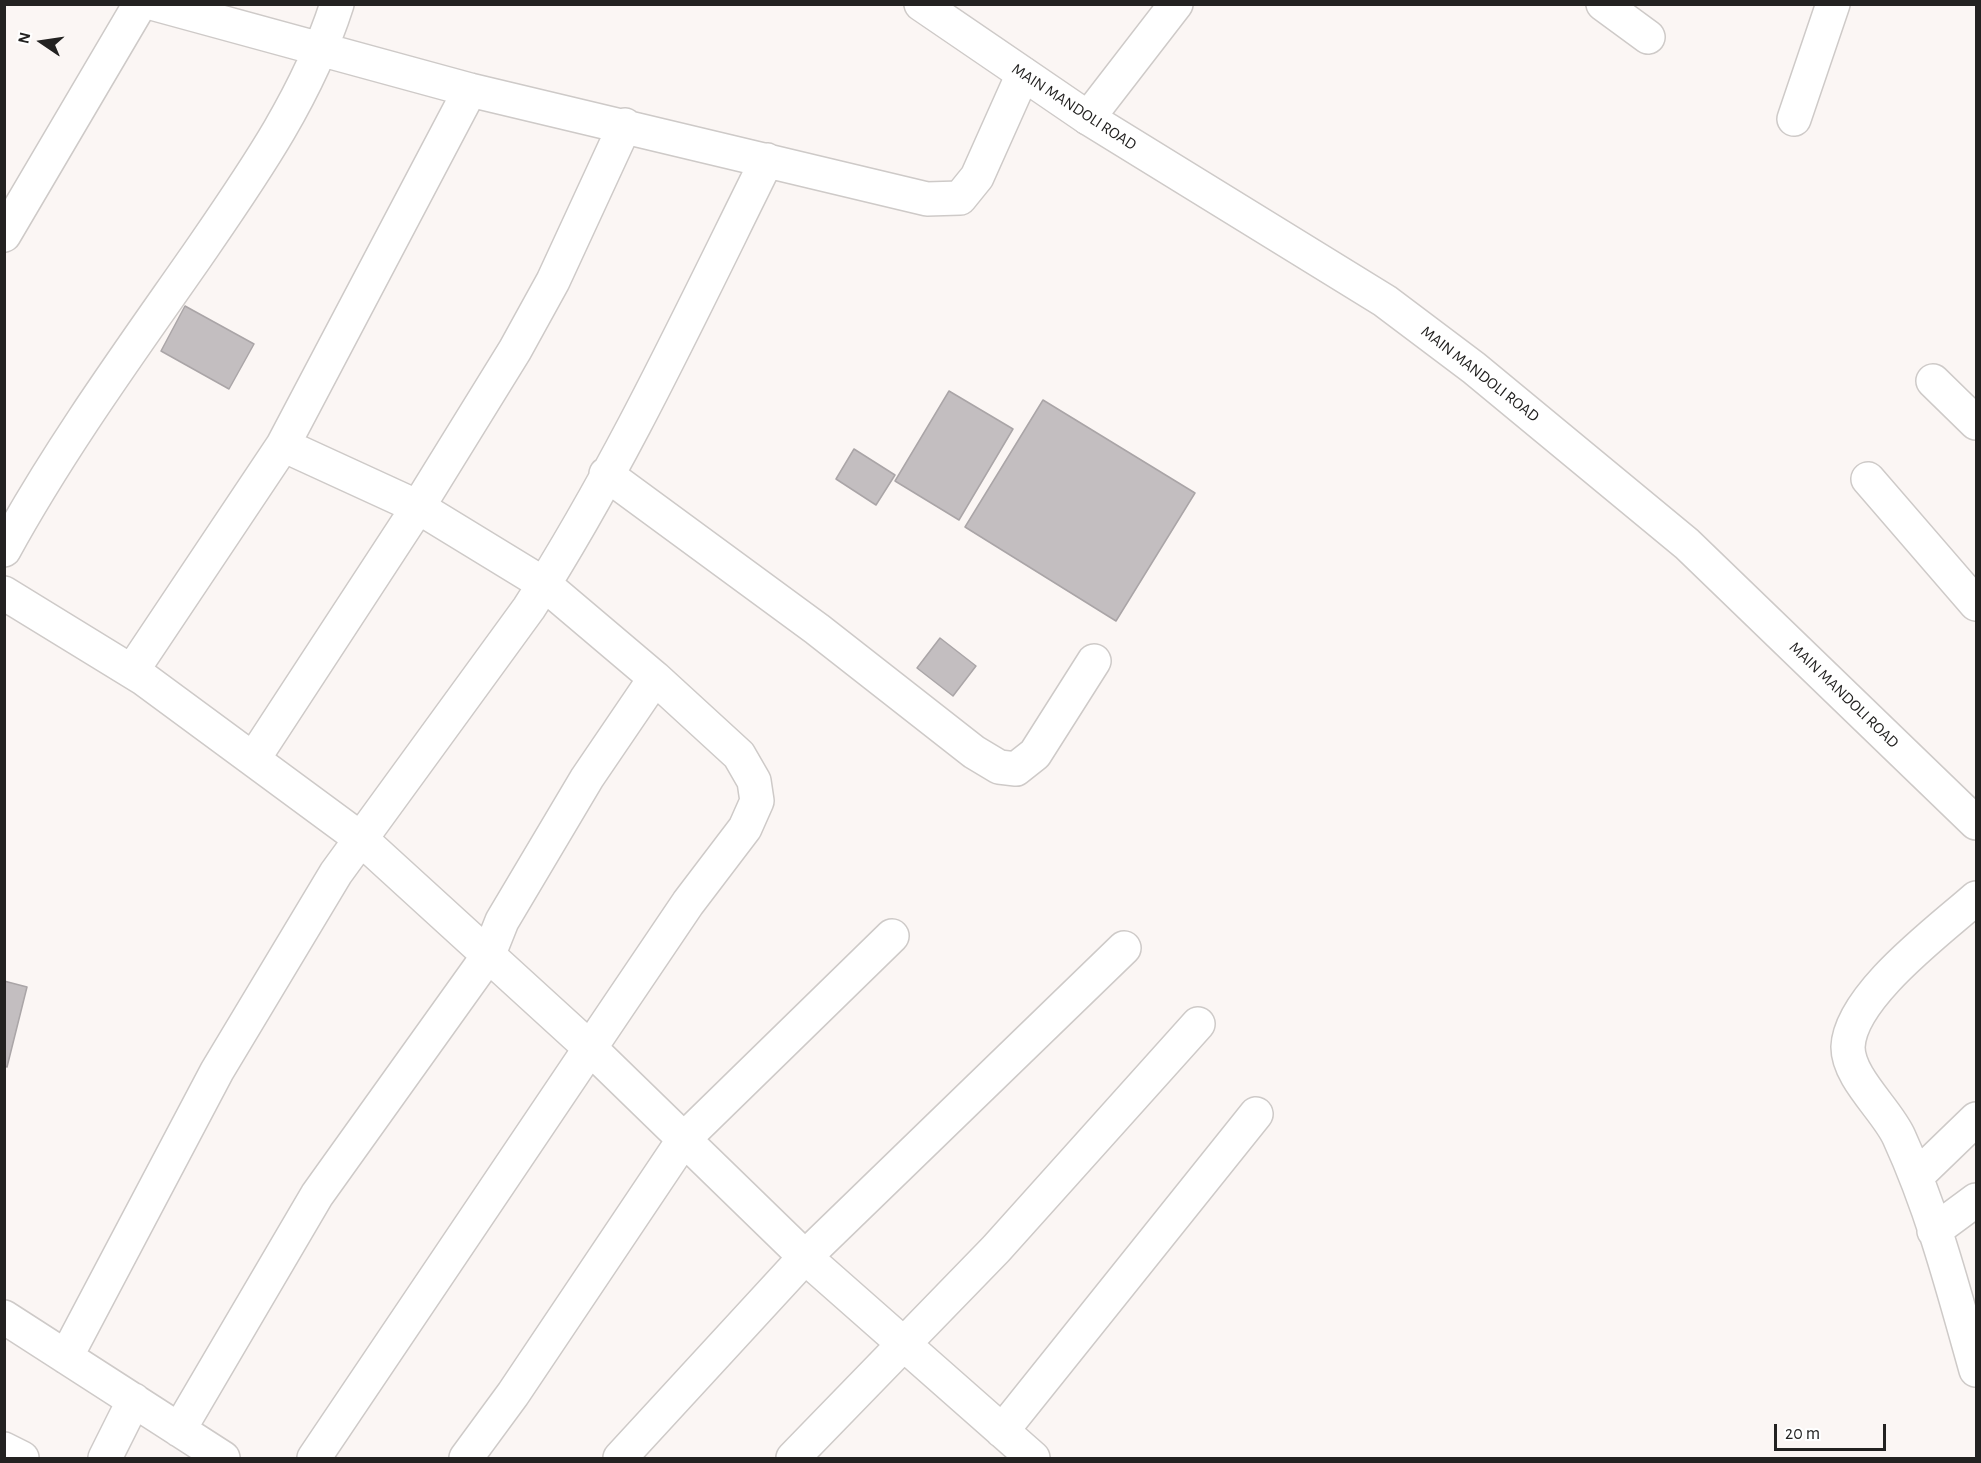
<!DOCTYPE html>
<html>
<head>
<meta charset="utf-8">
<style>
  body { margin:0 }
  #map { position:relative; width:1981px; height:1463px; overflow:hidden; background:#fbf6f4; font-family:"Alegreya Sans",sans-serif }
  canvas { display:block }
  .frame { position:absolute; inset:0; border:6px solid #232221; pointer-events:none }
  .north { position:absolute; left:12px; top:12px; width:60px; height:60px; -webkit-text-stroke:4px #fff; paint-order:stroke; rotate:283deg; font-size:16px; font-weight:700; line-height:24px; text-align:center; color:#232221 }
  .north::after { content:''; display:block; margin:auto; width:21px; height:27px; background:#232221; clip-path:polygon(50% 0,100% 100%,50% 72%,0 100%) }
  .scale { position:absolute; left:1774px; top:1424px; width:112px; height:27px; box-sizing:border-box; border:3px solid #232221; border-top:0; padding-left:8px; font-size:18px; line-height:21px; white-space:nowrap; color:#232221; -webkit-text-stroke:4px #fff; paint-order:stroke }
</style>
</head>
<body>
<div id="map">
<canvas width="1981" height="1463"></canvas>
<div class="frame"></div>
<div class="north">N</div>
<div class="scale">20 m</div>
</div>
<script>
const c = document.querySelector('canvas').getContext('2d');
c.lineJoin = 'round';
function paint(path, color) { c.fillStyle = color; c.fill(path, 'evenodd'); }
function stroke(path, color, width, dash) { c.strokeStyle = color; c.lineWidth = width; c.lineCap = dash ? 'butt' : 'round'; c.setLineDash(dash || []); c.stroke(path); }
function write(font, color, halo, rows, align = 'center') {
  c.font = font + ' "Alegreya Sans",sans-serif'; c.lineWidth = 6; c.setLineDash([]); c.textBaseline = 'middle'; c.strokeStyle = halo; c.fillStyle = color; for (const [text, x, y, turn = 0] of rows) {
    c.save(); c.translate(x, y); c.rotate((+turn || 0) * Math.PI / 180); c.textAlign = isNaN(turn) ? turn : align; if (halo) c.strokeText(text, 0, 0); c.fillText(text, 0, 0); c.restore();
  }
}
const building = new Path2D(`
  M185 306 254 344 229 389 161 351Z
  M949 391 1013 429 959 520 895 481Z
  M1043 400 1195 493 1116 621 965 527Z
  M854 449 895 475 876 505 836 479Z
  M940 638 976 666 953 696 917 668Z
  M4 981 27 987 7 1067 4 1066Z`);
paint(building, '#c3bec0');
stroke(building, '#aaa5a7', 1.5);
const street = new Path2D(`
  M155 4 470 90 927 199 960 198 977 177 1023 74
  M1603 4 1648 37
  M1088 118 1176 4
  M1794 119 1833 4
  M4 235 140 4
  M1933 381 1976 423
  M283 445 418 507 544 584 655 678 739 755 754 781 757 801 745 828 688 903 613 1014 314 1458
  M606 474 817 629 974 752 999 767 1016 769 1035 754 1094 661
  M1868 479 1976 604
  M4 550C60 448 129 353 196 257 251 177 307 98 337 4
  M4 593 144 679 361 839 590 1048 805 1257 1033 1458
  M132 671 283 445 470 90
  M254 758 418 507 515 350 553 281 625 125
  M1976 898C1940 930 1850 996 1848 1047 1848 1078 1887 1110 1899 1137 1933 1211 1954 1292 1976 1370
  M1916 1177 1976 1119
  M1934 1231 1976 1200
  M4 1317 223 1458
  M66 1357 217 1071 336 873 529 608C620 466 692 311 767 160
  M179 1430 317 1195 488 956 502 921 587 778 655 678
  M1002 1431 1256 1114
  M4 1449 22 1458
  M105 1458 134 1400
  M466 1458 513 1394 684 1139 892 936
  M620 1458 805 1257 1124 948
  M793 1458 996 1249 1198 1024`);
const secondary = new Path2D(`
  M921 4 1088 118 1385 301 1474 368 1687 544 1976 823`);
stroke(street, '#cecac8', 36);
stroke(secondary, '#cecac8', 36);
stroke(street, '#fff', 33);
stroke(secondary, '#fff', 33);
write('16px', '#232221', '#fff', [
  ["MAIN MANDOLI ROAD",1074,107,33],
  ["MAIN MANDOLI ROAD",1480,374,38],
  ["MAIN MANDOLI ROAD",1844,695,44]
]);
</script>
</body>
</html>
